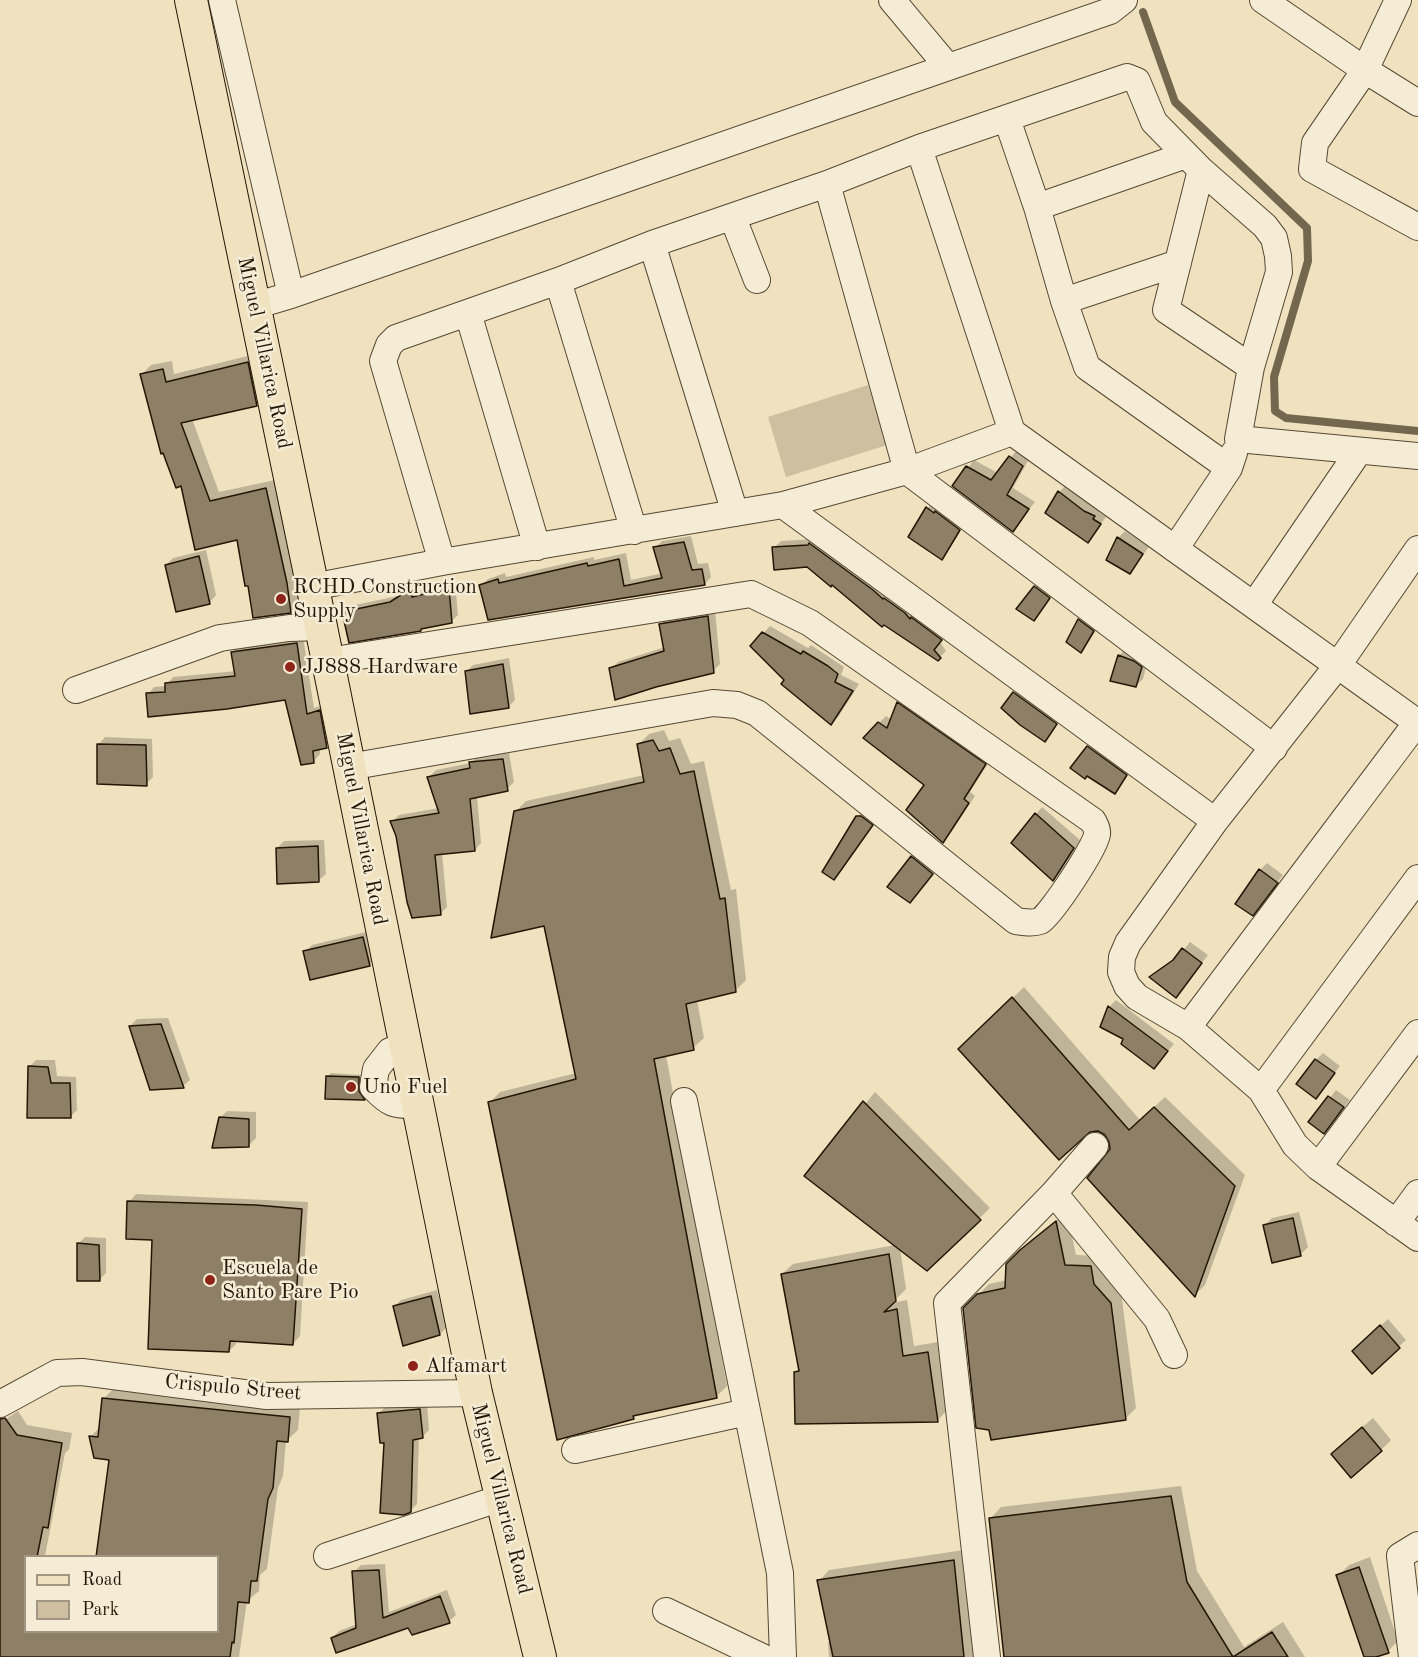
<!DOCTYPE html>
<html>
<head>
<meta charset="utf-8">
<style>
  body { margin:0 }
  #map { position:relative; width:1418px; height:1657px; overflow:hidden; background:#f0e2be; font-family:"Old Standard TT",serif }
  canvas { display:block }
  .legend { position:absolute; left:24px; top:1555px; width:195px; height:78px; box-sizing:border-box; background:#f5ecd5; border:2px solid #a19682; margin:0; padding:8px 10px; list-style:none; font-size:18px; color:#231606 }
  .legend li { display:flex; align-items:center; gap:12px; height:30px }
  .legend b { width:30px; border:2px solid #a19682 }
</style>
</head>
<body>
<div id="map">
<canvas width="1418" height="1657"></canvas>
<ul class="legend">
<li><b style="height:8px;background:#f0e2be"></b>Road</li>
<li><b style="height:16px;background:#cdbf9f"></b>Park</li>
</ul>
</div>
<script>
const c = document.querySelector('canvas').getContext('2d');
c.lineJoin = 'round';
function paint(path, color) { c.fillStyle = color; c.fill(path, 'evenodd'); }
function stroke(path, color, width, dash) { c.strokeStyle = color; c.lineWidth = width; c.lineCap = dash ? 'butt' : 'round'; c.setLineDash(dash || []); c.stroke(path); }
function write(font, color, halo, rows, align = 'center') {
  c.font = font + ' "Old Standard TT",serif'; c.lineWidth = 5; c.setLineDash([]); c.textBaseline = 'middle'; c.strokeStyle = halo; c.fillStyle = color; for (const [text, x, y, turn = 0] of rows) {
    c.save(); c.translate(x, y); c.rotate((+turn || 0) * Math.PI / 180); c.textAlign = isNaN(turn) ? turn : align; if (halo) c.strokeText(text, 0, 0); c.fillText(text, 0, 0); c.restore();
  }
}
paint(new Path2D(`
  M868 385 887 445 786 477 768 417Z`), '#cdbf9f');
paint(new Path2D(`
  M256 354 265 395 256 404 192 419 219 492 275 480 295 573 299 603 290 612 238 539 182 484 142 374 151 365 172 361 174 374Z
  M1017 450 1029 459 1013 488 1035 502 1013 530 954 486 974 460 998 473Z
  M1066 485 1091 505 1100 509 1099 512 1106 517 1088 541 1047 513 1059 492Z
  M934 502 966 522 948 551 942 558 928 508Z
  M1125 531 1149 547 1130 572 1118 538Z
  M691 536 698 564 708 563 711 577 705 584 489 619 481 586 488 579 505 573 506 577 594 557V560L626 553 631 580 663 573 655 548 662 541Z
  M815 539 948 632 940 642 946 651 938 659 807 566 774 548 781 541Z
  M206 550 216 595 210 602 177 610 166 565 173 558Z
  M1042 580 1056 591 1034 619 1035 587Z
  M455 582 458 615 451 622 423 627 420 630 343 613 350 606 398 596 417 583 419 591Z
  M715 610 720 664 713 671 611 669 618 662 665 647 661 624 668 617Z
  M1085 613 1100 624 1087 644 1081 651 1068 642 1079 619Z
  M770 626 808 648 811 645 844 667 841 675 859 684 838 717 831 723 752 646Z
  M303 637 314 708 326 704 333 739 326 746 320 748V754L314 761 286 699 148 694 154 687 166 686 173 677 236 671 233 652 240 645Z
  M1126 649 1148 660 1143 679 1136 686 1112 680 1119 655Z
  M509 658 515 700 508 707 466 672 473 665Z
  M1021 686 1063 716 1045 740 1003 707Z
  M905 696 992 757 970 792 975 796 950 834 944 841 926 784 879 723 886 716 892 720 898 703Z
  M664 730 669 741 680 738 691 764 704 761 731 890 736 889 746 980 735 991 697 1000 704 1038 693 1048 666 1055 727 1386 716 1397 638 1413 633 1418 489 1103 500 1092 576 1073 546 924 515 812 526 801 644 775 638 745 649 734Z
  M105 737 152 739 153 777 146 784 99 744Z
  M1095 740 1133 768 1114 792 1088 775V747Z
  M509 753 514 782 507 789 477 796 481 843 475 850 442 853 447 907 440 914 392 822 399 815 439 808 429 777 436 770 471 763 478 756Z
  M1042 807 1080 840 1060 873 1053 879 1036 814Z
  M865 810 879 818 834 878 857 817Z
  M324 840 326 874 319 880 277 848 284 841Z
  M919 850 939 866 917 894 889 887Z
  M1267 863 1283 875 1259 907 1260 870Z
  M370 931 376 958 369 965 305 952 312 945Z
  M1190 942 1208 955 1176 996 1151 977 1178 957Z
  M1024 987 1140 1120 1165 1097 1245 1175 1205 1285 1195 1295 1111 1150V1141L1106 1134 960 1049Z
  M1116 1000 1174 1044 1160 1060 1125 1039 1109 1007Z
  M168 1018 190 1080 183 1086 130 1026 137 1019Z
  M1323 1053 1340 1066 1316 1097V1060Z
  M36 1060H55L57 1076 76 1077 77 1110 70 1117 29 1067Z
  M331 1073 362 1075 361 1087 367 1096 364 1098 326 1097 327 1077Z
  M1336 1090 1350 1100 1324 1132 1311 1122Z
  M875 1092 990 1208 927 1269 900 1248 906 1289 892 1303 907 1300 914 1346 938 1342 948 1409 938 1420 795 1373 800 1368 782 1274 793 1264 895 1245 807 1175Z
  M227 1111 256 1112V1138L249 1145 220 1118Z
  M136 1194 308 1202 300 1336 293 1344 236 1340V1344L229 1351 129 1202Z
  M1067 1212 1076 1255 1101 1256 1121 1292 1136 1408 1125 1419 964 1309 989 1284 1007 1280V1265L1032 1239Z
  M1299 1212 1308 1247 1301 1254 1265 1225 1272 1218Z
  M85 1237 106 1238V1273L100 1279 78 1244Z
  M437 1290 447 1327 440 1334 394 1307 401 1300Z
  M1388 1319 1406 1340 1372 1371 1360 1344Z
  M114 1388 300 1407 298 1430 286 1441 283 1476 278 1488 267 1569 260 1575 259 1591 247 1601 239 1657H0V1423L18 1411 27 1425 72 1433 69 1449 65 1453 45 1556H26V1632H218V1556L110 1458 91 1436 101 1426 103 1399Z
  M427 1403 429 1430 422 1437H419L417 1504 410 1511 385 1441 378 1414 385 1407Z
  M1373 1418 1391 1440 1381 1450 1344 1443Z
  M1181 1486 1197 1571 1244 1647 1283 1622 1305 1657H1006L991 1518 1001 1507Z
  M964 1550 975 1657H829L828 1643 831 1640 819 1581 829 1570Z
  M1370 1557 1398 1641 1388 1651 1366 1657 1338 1576 1349 1565Z
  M385 1564 389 1612 447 1590 456 1615 449 1621 332 1638 339 1631 357 1624 354 1572 361 1565Z`), '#0003');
stroke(new Path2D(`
  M1143 12 1175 102 1307 228 1308 261 1274 377 1275 411 1286 418 1418 431`), '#74674f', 8);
const building = new Path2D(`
  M248 362 257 406 181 423 210 501 266 488 287 583 291 613 253 618 248 586H245L237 540 195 550 181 486 176 488 163 453 161 454 140 374 163 369 166 382Z
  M1009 456 1023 466 1007 495 1029 509 1013 532 952 486 966 466 991 480Z
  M1058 491 1084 511 1095 516 1093 519 1101 524 1088 543 1045 513Z
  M926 507 934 513 935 511 960 530 942 560 908 537Z
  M1117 537 1143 554 1130 574 1106 560Z
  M684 542 692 570 702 569 705 585 488 620 479 585 498 579 499 583 587 563 588 566 619 559 624 586 662 578 653 547Z
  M809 543 873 590 883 599 884 598 905 613 910 619 911 617 942 640 934 650 941 658 938 661 884 625 882 627 832 585 831 587 807 567 774 570 772 547 808 545Z
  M199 556 210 604 176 612 165 565Z
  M1034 586 1050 598 1034 621 1016 609Z
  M449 588 452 623 421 629V631L349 643 342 612 390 602 410 589 412 597Z
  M708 616 714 673 656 687 615 700 609 668 664 651 659 624Z
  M1078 619 1094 631 1081 653 1066 642Z
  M762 632 801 654 803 651 828 666 838 674 835 682 853 691 831 725 781 684 784 680 750 646Z
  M297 643 307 714 320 710 327 748 313 751 314 763 301 765 285 700 227 709 148 717 146 693 165 692V683L235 676 231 652Z
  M1118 655 1134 661 1142 667 1136 687 1110 681Z
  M503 664 509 708 470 714 465 671Z
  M1013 692 1057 724 1045 742 1020 725 1001 708Z
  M897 702 986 764 964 799 969 803 943 843 906 810 924 785 863 738 878 722 887 728Z
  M653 740 659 751 670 748 680 774 694 771 720 899 725 898 736 992 686 1004 694 1050 654 1059 717 1398 633 1416 634 1419 557 1440 488 1102 576 1079 544 926 491 938 514 811 644 782 637 744Z
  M97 744 146 745 147 786 97 784Z
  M1087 746 1127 775 1115 794 1087 776 1085 779 1070 768Z
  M503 759 508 791 470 799 475 851 435 855 441 915 412 918 407 902 396 836 390 821 439 813 427 777 470 768 469 762Z
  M1035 813 1074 848 1053 881 1011 843Z
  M856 816H861L873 825 834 880 822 872Z
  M318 846 319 882 277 884 276 848Z
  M911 856 933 874 910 903 887 887Z
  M1259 869 1278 883 1253 916 1235 904Z
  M363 937 370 966 310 980 303 951Z
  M1182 948 1202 963 1176 998 1149 977 1173 960Z
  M1012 997 1129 1130 1154 1107 1235 1186 1195 1297 1087 1178 1110 1149 1109 1142 1105 1135 1098 1131 1090 1132 1059 1160 958 1049Z
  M1108 1006 1168 1051 1154 1069 1121 1044 1123 1039 1100 1027Z
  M161 1024 184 1088 150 1090 129 1026Z
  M1315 1059 1335 1073 1316 1099 1296 1084Z
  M28 1066 48 1067 51 1083H70L71 1118H27Z
  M326 1076 359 1077V1091L365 1100 325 1099Z
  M1328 1096 1344 1107 1324 1134 1308 1122Z
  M863 1101 981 1220 927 1271 804 1176Z
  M219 1117 249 1119V1147L212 1148Z
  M127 1201 256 1205 302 1209 293 1345 230 1341 229 1352 148 1349 152 1240 126 1239Z
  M1293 1218 1301 1256 1272 1263 1263 1225Z
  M1056 1221 1065 1265 1091 1266 1094 1284 1111 1303 1126 1420 991 1440 989 1430 976 1428 963 1308 977 1294 1005 1288 1006 1264 1020 1250Z
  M77 1243 99 1245 100 1281H77Z
  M889 1254 896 1301 884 1312 897 1309 903 1356 928 1352 938 1422 795 1424 794 1372 799 1371 781 1274Z
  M431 1296 440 1335 403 1346 393 1306Z
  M1380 1325 1400 1348 1372 1374 1352 1351Z
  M102 1398 290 1417 288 1442 277 1441 273 1488 268 1499 257 1581H251L249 1603 238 1602 234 1643 232 1642 230 1657H0V1419L5 1418 17 1435 62 1443 48 1528 43 1527 37 1557H26V1632H218V1557H96L109 1460 94 1458 89 1436 98 1437Z
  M420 1409 423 1438 413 1440 411 1512 404 1515 380 1513 384 1443H380L377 1413Z
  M1362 1427 1382 1451 1351 1478 1331 1454Z
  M1171 1496 1187 1582 1233 1657 1272 1632 1288 1657H1004L989 1518Z
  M954 1560 964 1657H833L817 1580Z
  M1359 1567 1389 1653 1376 1657H1364L1336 1575Z
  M379 1570 383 1618 440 1596 450 1623 412 1635 408 1628 336 1653 331 1638 356 1628 352 1571Z`);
paint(building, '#8e8066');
stroke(building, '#231606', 1.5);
const minor = new Path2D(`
  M222 0 291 295
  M892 0 948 67
  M1263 0 1365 70 1418 103
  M1398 0 1365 70 1315 143 1312 169 1418 227
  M1007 119 1037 207 1064 301
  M919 148 1012 432
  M1201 170 1166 310 1251 367
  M827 184 919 148 1127 77 1137 81 1154 122 1201 170 1265 226 1274 238 1278 256 1279 272 1251 367 1238 439 1418 456
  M1037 207 1186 155
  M733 218 757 280
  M1178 263 1064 301 1087 367 1229 468
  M558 281 634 531
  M254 306 291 295 1110 11 1124 0
  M468 313 537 547
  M783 505 1215 821
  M735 513 652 244 827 184 907 471 1274 748
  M1175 549 1229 468 1234 453
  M1418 549 1338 665 1215 821 1128 943 1122 957 1121 972 1127 986 1137 997 1188 1027 1261 1090 1295 1145 1318 1167 1418 1238
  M442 562 383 361 389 345 396 338 558 281 652 244
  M312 587 442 562 783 505 907 471 1012 432 1418 723
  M1254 605 1359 451
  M328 661 751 594 810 623 1093 821C1095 825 1098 830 1097 834 1096 847 1050 916 1040 921 1032 924 1024 922 1016 921L757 713 737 705 713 703 349 767
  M76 690 220 638 289 628 321 627
  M1188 1027 1418 721
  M405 1046 390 1051 376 1069 373 1087C389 1104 394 1106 418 1105
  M1261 1090 1418 878
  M684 1101 780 1573 783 1657
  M1318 1167 1418 1033
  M1054 1193 1157 1319 1174 1355
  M1396 1223 1418 1193
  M0 1404 57 1373 82 1372 267 1396 476 1393
  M575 1450 747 1412
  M327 1556 501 1498
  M666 1611 762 1657
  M987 1657 947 1303 1054 1193 1095 1146
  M1412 1657 1400 1556 1418 1545`);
const major = new Path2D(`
  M191 0 321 627 476 1393 540 1657`);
stroke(minor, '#564934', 28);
stroke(major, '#231606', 34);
stroke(minor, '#f5ecd5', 26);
stroke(major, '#f0e2be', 32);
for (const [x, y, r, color] of [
  [281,599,6,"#8f2418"],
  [290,667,6,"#8f2418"],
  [351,1087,6,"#8f2418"],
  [210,1280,6,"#8f2418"],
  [413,1366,6,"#8f2418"]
]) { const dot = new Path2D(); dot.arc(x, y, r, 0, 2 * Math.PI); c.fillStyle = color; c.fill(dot); stroke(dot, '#f5ecd5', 2); }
write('21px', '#231606', '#f5ecd5', [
  ["Miguel Villarica Road",264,353,78],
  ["Miguel Villarica Road",361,829,79],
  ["Crispulo Street",233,1388,5],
  ["Miguel Villarica Road",501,1499,76]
]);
write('21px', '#231606', '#f5ecd5', [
  ["RCHD Construction",293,587],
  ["Supply",293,611],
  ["JJ888 Hardware",302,667],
  ["Uno Fuel",363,1087],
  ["Escuela de",222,1268],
  ["Santo Pare Pio",222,1292],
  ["Alfamart",425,1366]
], 'left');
</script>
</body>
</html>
